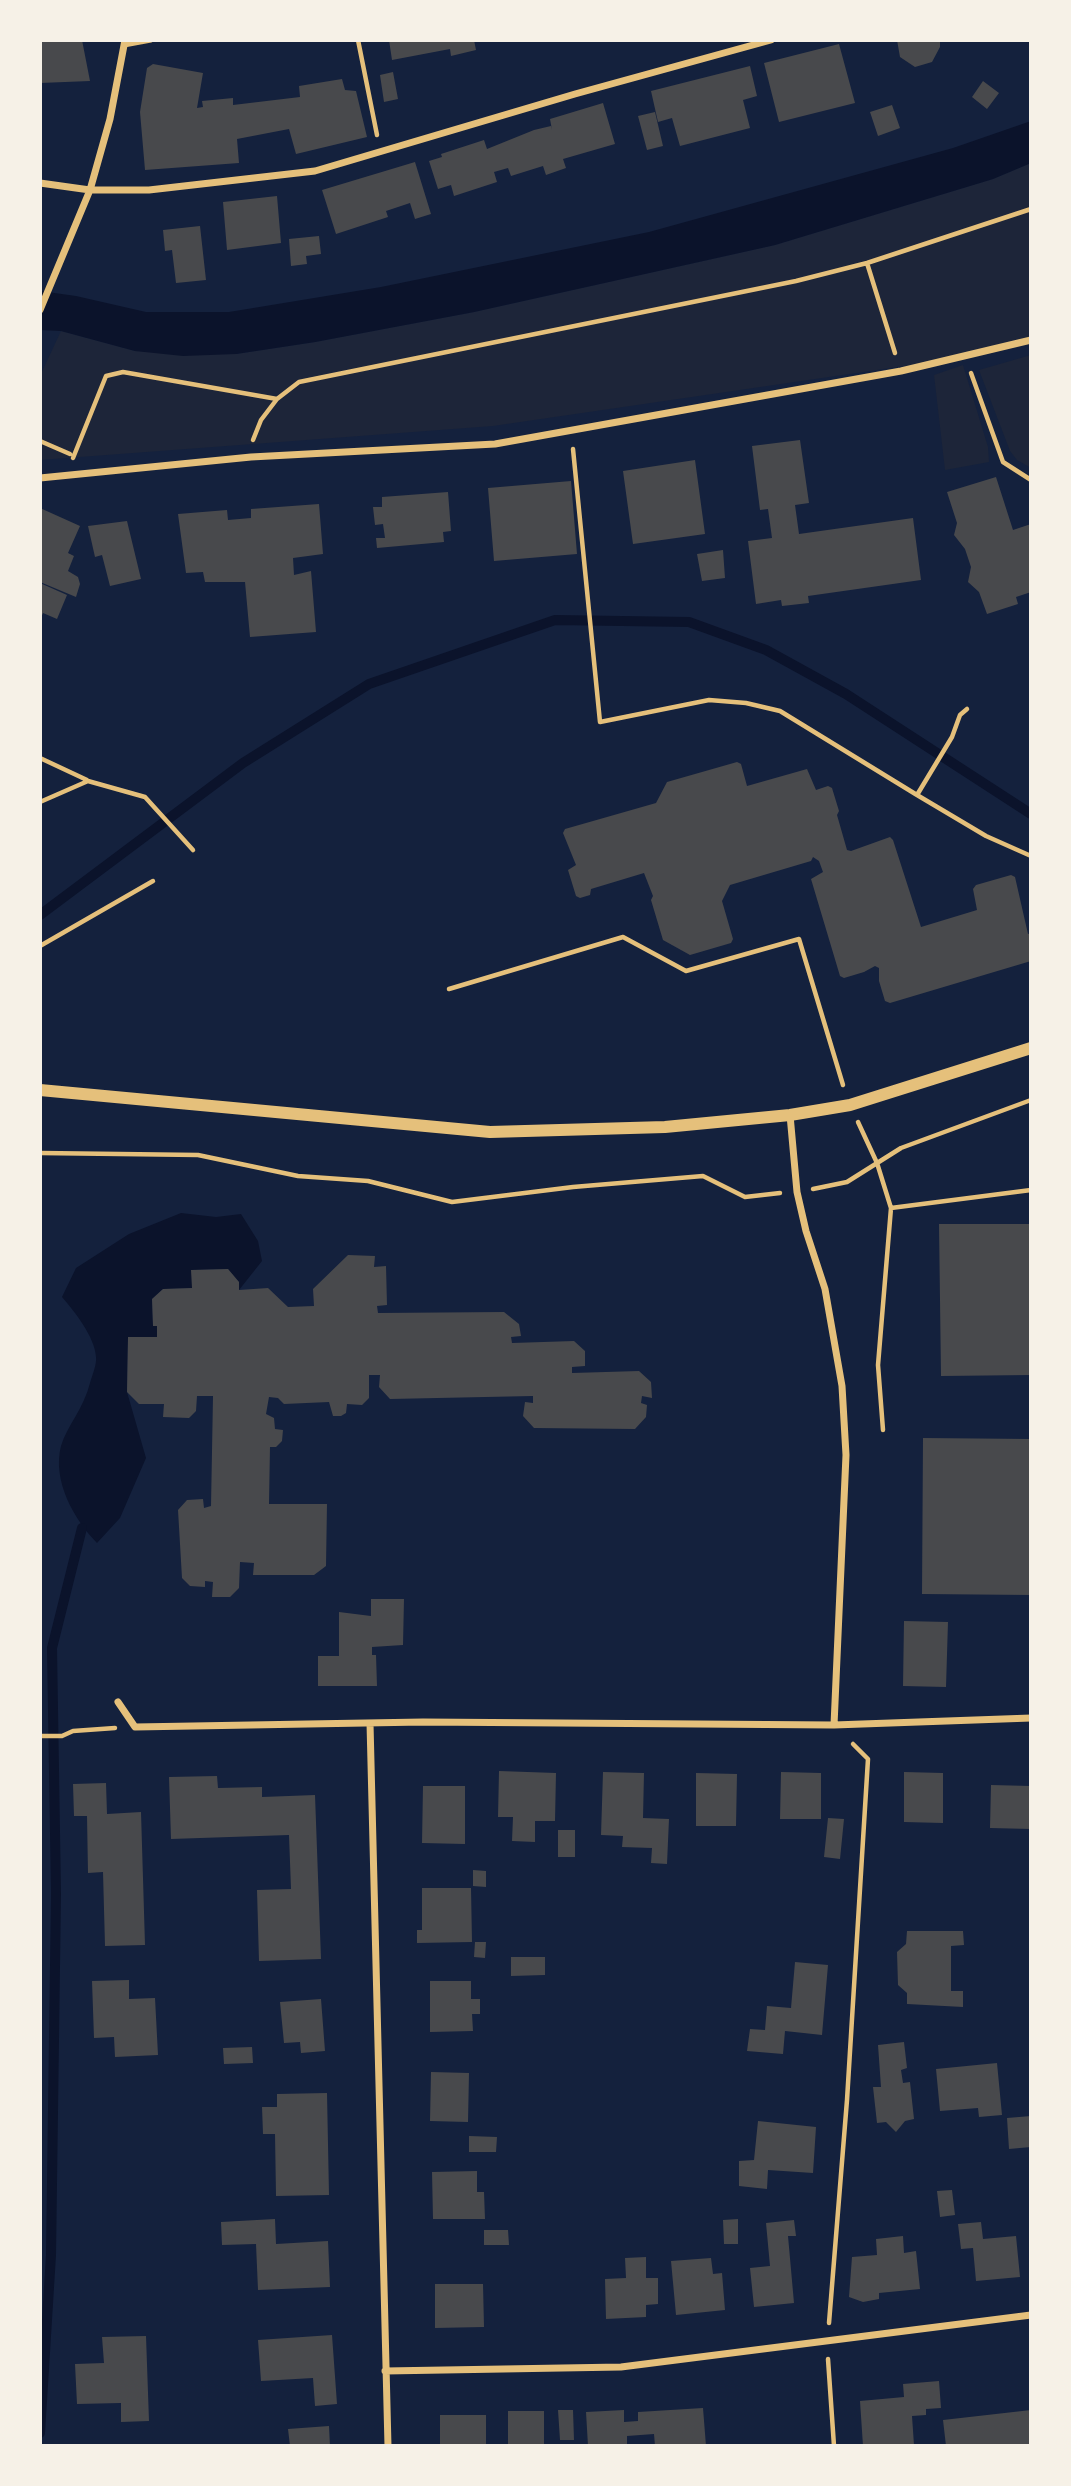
<!DOCTYPE html>
<html>
<head>
<meta charset="utf-8">
<style>
  body { margin:0 }
  #map { position:relative; width:1071px; height:2486px; overflow:hidden; background:#14213d; font-family:Jost,sans-serif }
  canvas { display:block }
  .frame { position:absolute; inset:0; border:42px solid #f6f1e7; pointer-events:none }
</style>
</head>
<body>
<div id="map">
<canvas width="1071" height="2486"></canvas>
<div class="frame"></div>
</div>
<script>
const c = document.querySelector('canvas').getContext('2d');
c.lineJoin = 'round';
function paint(path, color) { c.fillStyle = color; c.fill(path, 'evenodd'); }
function stroke(path, color, width, dash) { c.strokeStyle = color; c.lineWidth = width; c.lineCap = dash ? 'butt' : 'round'; c.setLineDash(dash || []); c.stroke(path); }
paint(new Path2D(`
  M1031 163V340L918 364 493 426 40 460V376L61 331 135 351 236 354 315 342 474 312 775 245 993 179Z
  M1031 355V468L1017 460 1010 451 979 370Z
  M963 365 988 447 989 462 945 470 934 375Z`), '#1d2539');
paint(new Path2D(`
  M1031 121V163L993 179 775 245 474 312 315 342 236 354 183 356 135 351 61 331 40 330V291L76 296 146 312H229L381 287 649 232 953 148Z
  M181 1213 216 1217 241 1214 258 1241 262 1261 239 1290V1282L228 1269 192 1270V1288L163 1289 152 1299 153 1326H157V1337H128L127 1392 146 1458 120 1518 97 1543C74 1519 52 1481 61 1446 67 1426 84 1408 90 1383 92 1376 97 1364 96 1357 95 1337 74 1311 62 1297L76 1268 129 1234Z`), '#0b132b');
stroke(new Path2D(`
  M40 915 243 763 369 684 555 620 689 622 766 650 846 694 1031 814
  M40 2433 51 2255 56 1894 52 1648 82 1528`), '#0b132b', 10);
paint(new Path2D(`
  M40 40H82L90 81 40 83Z
  M389 40H474L476 50 451 56 450 49 392 60Z
  M897 40H940V47L932 62 915 67 900 57Z
  M839 44 855 103 779 122 764 63Z
  M153 64 203 73 197 108 203 107 202 101 233 98V105L300 97 299 86 342 79 345 90 356 91 367 137 296 154 289 129 237 139 239 163 145 170 140 112 147 68Z
  M750 66 757 96 743 100 750 128 680 146 672 118 658 122 651 91Z
  M393 72 398 99 384 102 380 75Z
  M983 81 999 93 987 109 972 97Z
  M603 103 615 144 563 159 566 168 546 175 543 166 511 176 508 168 494 172 497 182 454 196 451 185 438 189 429 161 442 157 441 154 484 140 487 149 534 130 551 126 552 130 550 119Z
  M892 105 900 128 878 136 870 112Z
  M655 112 663 146 647 150 638 116Z
  M415 162 431 214 415 219 410 203 386 211 388 217 336 234 322 190Z
  M277 196 281 243 227 250 223 202Z
  M200 226 206 280 176 283 172 250 165 251 163 230Z
  M319 236 321 254 306 256 307 264 291 266 289 239Z
  M800 440 809 503 795 505 799 534 913 518 921 580 808 596 809 603 782 606 781 600 756 604 748 541 772 538 768 509 760 510 752 446Z
  M695 460 705 534 633 544 623 471Z
  M996 477 1013 530 1031 524V592L1016 597 1018 604 987 614 979 592 968 582 971 567 965 549 954 535 957 523 947 492Z
  M571 481 577 554 494 561 488 488Z
  M448 492 451 531 443 532 444 542 377 548 376 538H385L383 524 375 525 373 507H382V497Z
  M319 504 323 554 293 558 294 575 311 571 316 632 250 637 245 582H205L203 572 186 573 178 514 227 510 228 520 251 518V509Z
  M40 508 80 526 68 553 74 556 68 571 78 577 80 584 76 597 40 582Z
  M127 521 141 579 110 586 102 555 95 557 88 526Z
  M723 550 725 578 702 581 697 554Z
  M40 583 67 595 57 619 43 613 40 620Z
  M737 762 741 764 747 786 807 769 816 790 828 786 832 788 839 811 837 815 847 850 851 851 890 837 893 840 921 927 977 910 973 889 976 885 1011 875 1015 877 1028 934 1031 933V961L890 1003 885 1001 879 981V968L875 966 864 972 844 978 840 976 811 879 823 872 819 861 813 857 811 861 730 885 722 901 733 939 731 943 690 955 663 940 651 900 653 896 644 873 591 889 590 895 580 898 576 896 568 870 576 865 563 833 565 829 656 803 667 782Z
  M939 1224H1031V1375L941 1376Z
  M348 1255 375 1256 374 1267 386 1266 387 1305 377 1306 378 1313 504 1312 519 1324 521 1336 511 1337 512 1343 574 1341 585 1351V1366L572 1367V1373L639 1371 651 1382 652 1398 642 1396 641 1403 647 1405 646 1417 635 1429 534 1428 523 1416 525 1402 533 1403V1396L390 1399 379 1387 380 1375H369V1398L362 1405 347 1404 346 1413 341 1416H333L329 1402 284 1404 278 1398 269 1397 266 1414 274 1418 275 1429 283 1430 282 1441 276 1447H270L269 1504H327L326 1566 314 1575H253L254 1563 240 1562 239 1588 230 1597H212L213 1582 205 1581V1587L190 1586 182 1578 178 1510 187 1500 203 1499 204 1508 211 1506 213 1396H197L196 1411 189 1418 163 1417 164 1404H139L127 1392 128 1337H157V1326H153L152 1299 163 1289 192 1288 191 1270 228 1269 239 1282V1290L268 1288 288 1307 314 1306 313 1289Z
  M923 1438 1031 1439V1595L922 1594Z
  M371 1599H404L403 1645 372 1647V1655H376L377 1686H318V1656H339V1612L371 1616Z
  M904 1621 948 1622 946 1687 903 1686Z
  M499 1771 556 1773 555 1821H535V1842L512 1841 513 1817H498Z
  M603 1772 644 1773 643 1818 669 1819 667 1864 651 1863 652 1848 622 1847 623 1836 601 1835Z
  M781 1772 821 1773V1819H780Z
  M904 1772 943 1773V1823L904 1822Z
  M696 1773 737 1774 736 1826H696Z
  M217 1776 218 1788 262 1787V1797L315 1795 321 1959 259 1961 257 1890 291 1889 289 1835 171 1839 169 1777Z
  M106 1783 107 1814 141 1812 145 1945 105 1946 103 1872 88 1873 87 1816H74L73 1784Z
  M991 1785 1031 1786V1829L990 1828Z
  M423 1786H465V1844L422 1843Z
  M828 1818 844 1819 840 1859 824 1857Z
  M558 1830H575V1857H558Z
  M473 1870 486 1871V1887L473 1886Z
  M422 1888H471L472 1942 417 1943V1930H422Z
  M907 1931H963L964 1945 951 1946V1991H963V2007L907 2004V1993L898 1985 897 1952 906 1944Z
  M475 1942H486L485 1958 474 1957Z
  M511 1957H545V1975L511 1976Z
  M795 1962 828 1965 822 2035 785 2031 783 2054 747 2051 750 2029 765 2030 767 2006 791 2008Z
  M129 1980V1999L155 1998 158 2055 115 2057 114 2037 94 2038 92 1981Z
  M430 1981H471V1999H480V2014H472L473 2031 430 2032Z
  M321 1999 325 2051 301 2053 300 2042 284 2043 280 2002Z
  M904 2042 907 2068 901 2070 903 2083 910 2082 914 2119 905 2121 896 2132 886 2122 877 2123 873 2087H881L878 2045Z
  M252 2047 253 2063 224 2064 223 2048Z
  M997 2063 1002 2115 979 2117 978 2108 940 2111 936 2069Z
  M431 2072 469 2073 468 2122 430 2121Z
  M327 2093 329 2195 276 2196 275 2134H263L262 2107H277V2094Z
  M1031 2116V2147L1009 2149 1007 2118Z
  M758 2121 816 2127 813 2173 768 2170 767 2189 739 2186V2161L754 2160Z
  M469 2136 497 2137 496 2152H469Z
  M477 2171V2192H484L485 2219H433L432 2172Z
  M952 2190 955 2215 940 2217 937 2191Z
  M275 2219 276 2244 328 2241 330 2287 258 2290 256 2244 222 2245 221 2222Z
  M738 2219V2244H724L723 2220Z
  M794 2220 796 2236H788L794 2303 754 2307 750 2268 770 2266 766 2223Z
  M981 2222 983 2239 1016 2236 1020 2277 976 2281 973 2248 961 2249 958 2224Z
  M484 2230H508L509 2245H484Z
  M903 2236 904 2253 916 2251 920 2289 879 2293V2299L863 2302 849 2297 852 2257 877 2255 876 2239Z
  M646 2257V2278H658V2304L646 2305V2317L606 2319 605 2279 626 2278 625 2258Z
  M711 2258 713 2274 722 2273 725 2310 676 2315 671 2261Z
  M435 2284H483L484 2327 435 2328Z
  M332 2335 337 2404 315 2406 313 2378 261 2381 258 2340Z
  M146 2336 149 2421 121 2422V2403L77 2404 75 2364 104 2363 102 2337Z
  M939 2381 941 2408 926 2409V2415L912 2416 914 2445 863 2446 860 2401 904 2397 903 2384Z
  M703 2408 706 2446H655L654 2434 627 2436V2446H588L586 2412 624 2410V2422L638 2421V2412Z
  M558 2410H573L574 2440H560Z
  M1031 2410V2446H946L943 2420Z
  M508 2411H544V2446H508Z
  M440 2415H486V2446H440Z
  M329 2426 330 2446H290L288 2429Z`), '#48494c');
stroke(new Path2D(`
  M358 40 377 135
  M867 263 895 353
  M971 373 1003 462 1031 480
  M253 440 261 420 277 399
  M40 441 70 454
  M573 449 600 722 709 700 746 703 780 711 917 795 952 737 960 715 967 709
  M73 458 106 376 123 372 277 399 299 382 796 281 867 263 1031 209
  M40 758 87 780
  M917 795 986 836 1031 856
  M40 802 88 781 145 797 193 850
  M40 946 153 881
  M449 989 623 937 686 971 799 939 843 1085
  M858 1122 877 1163 891 1208 1031 1190
  M40 1153 198 1155 298 1176 368 1181 452 1202 573 1187 703 1176 745 1197 780 1193
  M813 1189 847 1182 901 1148 1031 1100
  M883 1430 878 1365 891 1208
  M40 1736H62L73 1731 115 1728
  M829 2323 847 2100 868 1759 853 1744
  M828 2359 834 2446`), '#e5c07b', 4.5);
stroke(new Path2D(`
  M124 45 151 40`), '#e5c07b', 5);
stroke(new Path2D(`
  M40 183 90 190H149L315 171 575 94 771 40
  M40 310 90 190 110 119 125 40
  M40 478 251 457 495 444 901 371 1031 340
  M790 1115 797 1192 806 1231 825 1289 842 1386 846 1455 834 1725
  M118 1702 135 1727 423 1722 834 1725 1031 1718
  M370 1723 388 2446
  M385 2371 621 2367 1031 2315`), '#e5c07b', 7);
stroke(new Path2D(`
  M40 1090 490 1132 665 1127 790 1115 850 1105 1031 1048`), '#e5c07b', 12);
</script>
</body>
</html>
